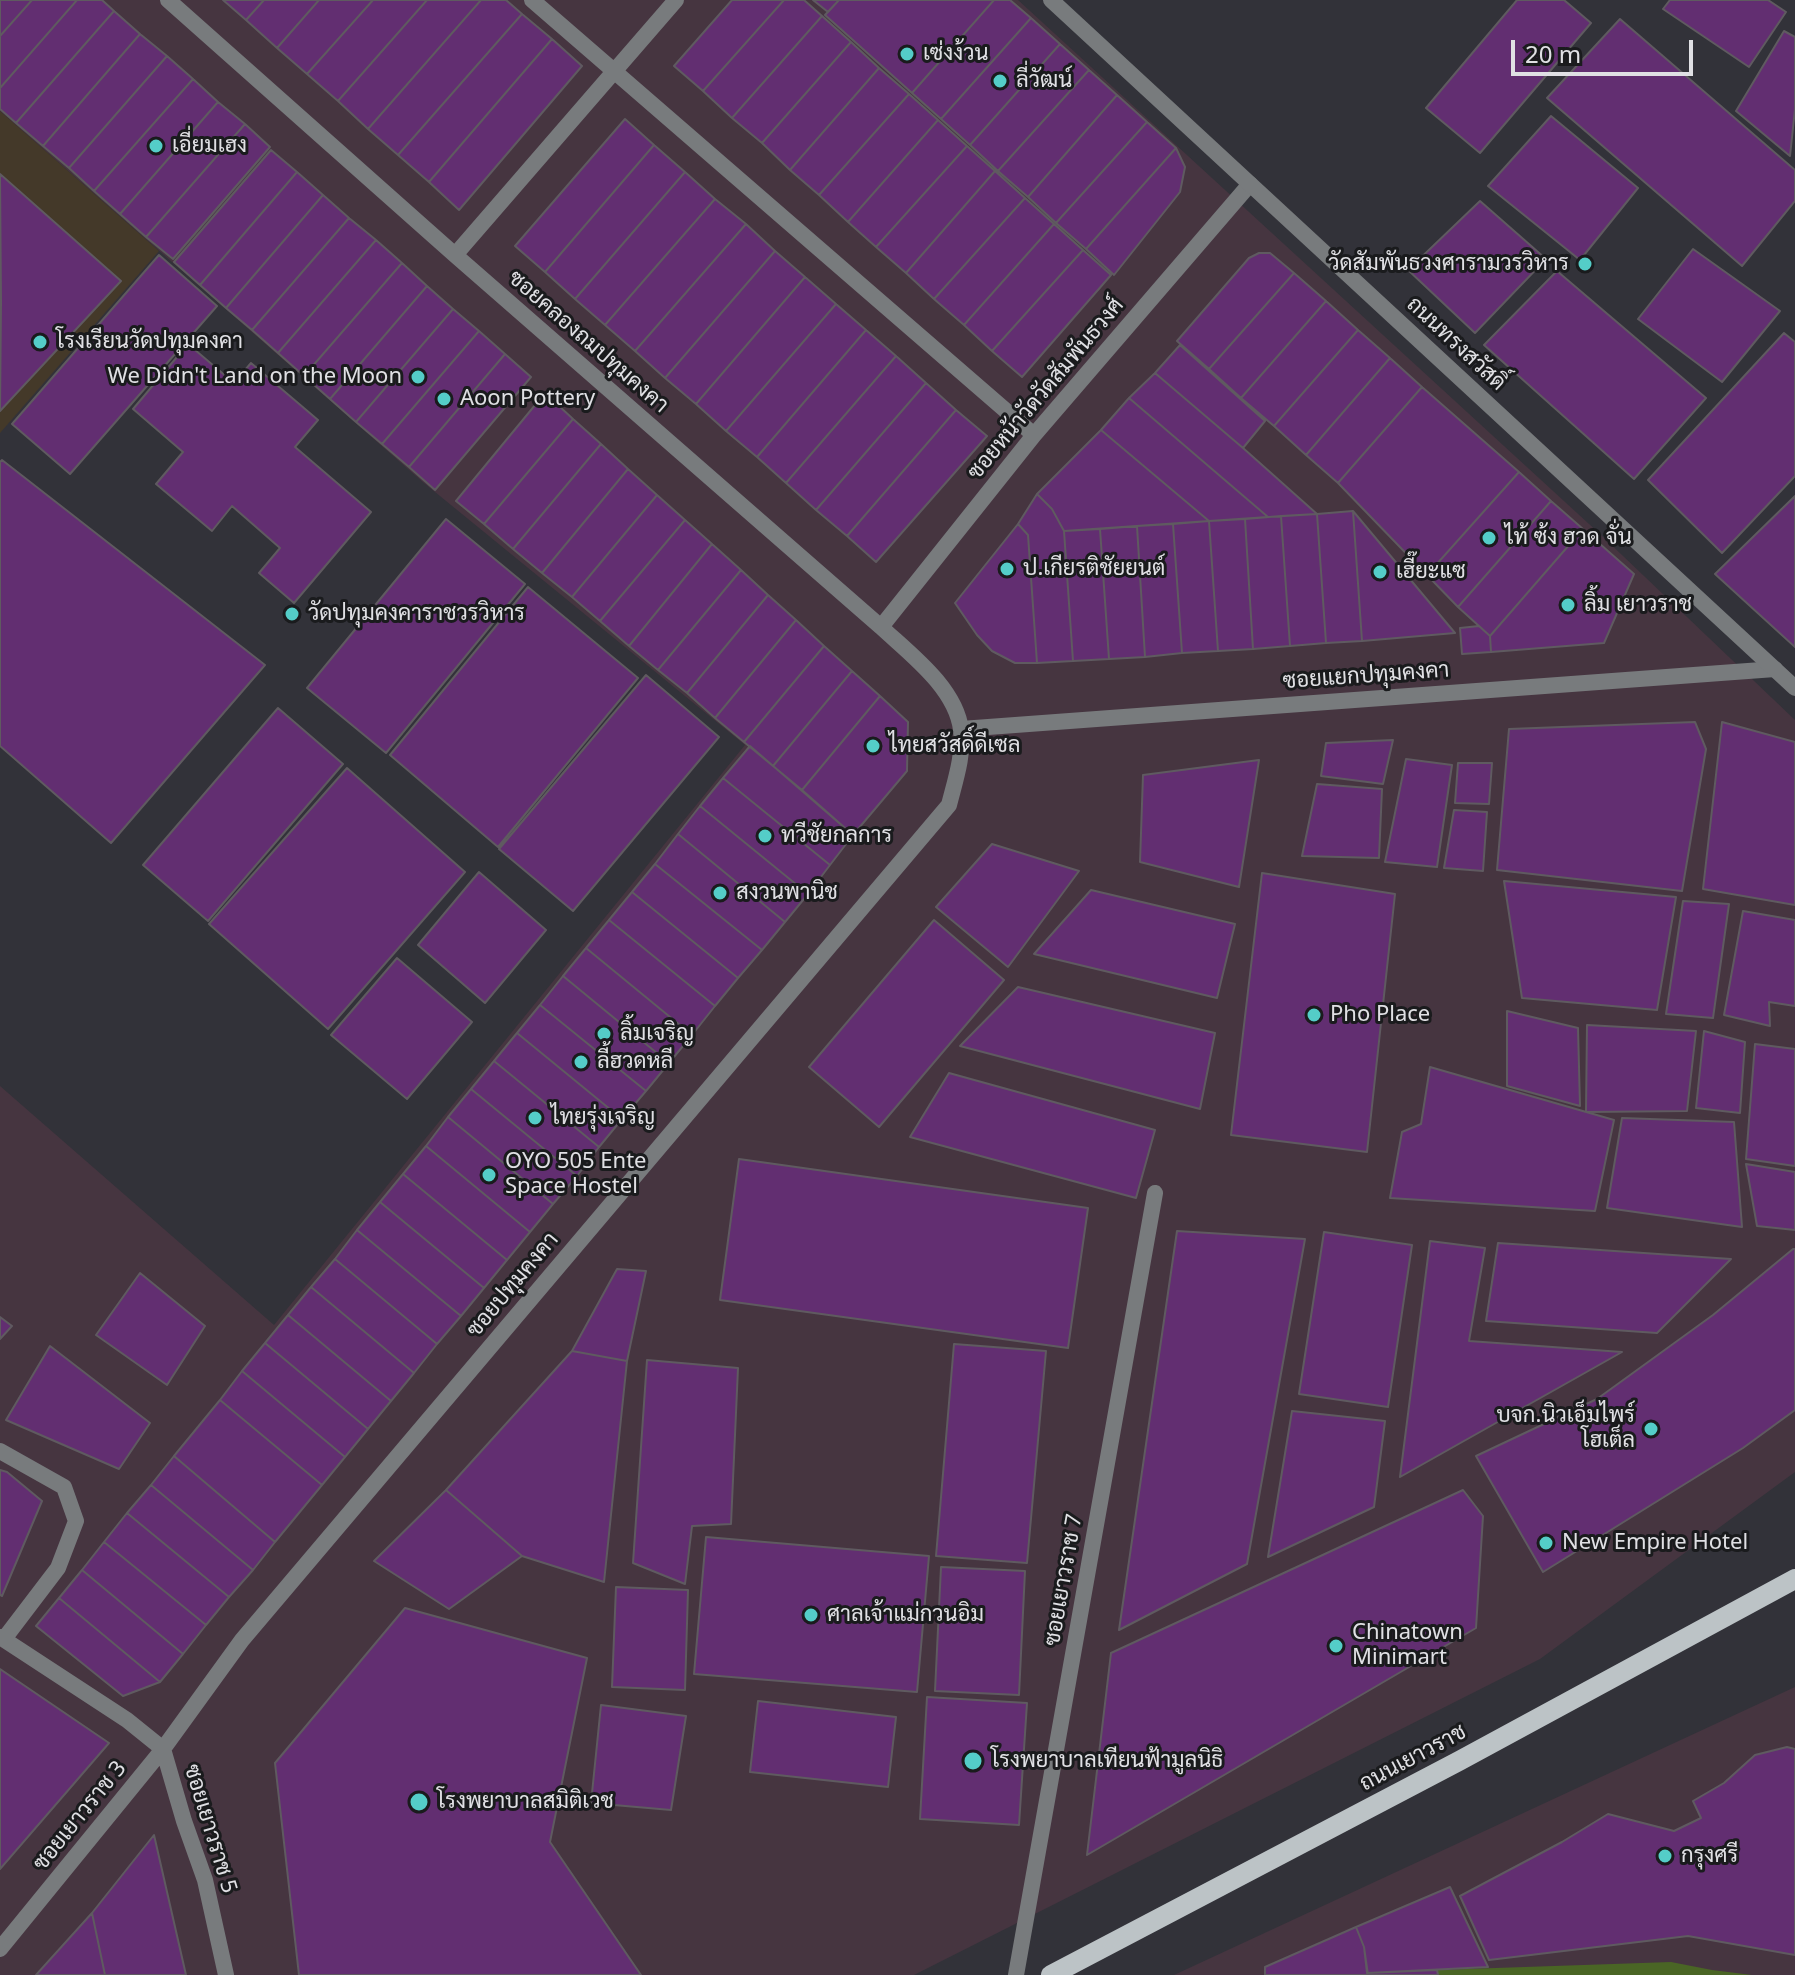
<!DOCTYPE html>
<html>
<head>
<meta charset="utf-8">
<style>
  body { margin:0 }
  #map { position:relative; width:1795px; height:1975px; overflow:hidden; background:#323239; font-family:"Noto Sans",sans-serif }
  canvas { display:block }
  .scale { position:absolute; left:1511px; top:40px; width:182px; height:36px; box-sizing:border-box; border:4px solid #e0e0e4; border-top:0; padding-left:10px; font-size:24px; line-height:28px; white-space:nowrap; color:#e0e0e4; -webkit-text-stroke:6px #1a1b1d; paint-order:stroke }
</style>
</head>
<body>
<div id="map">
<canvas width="1795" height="1975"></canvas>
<div class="scale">20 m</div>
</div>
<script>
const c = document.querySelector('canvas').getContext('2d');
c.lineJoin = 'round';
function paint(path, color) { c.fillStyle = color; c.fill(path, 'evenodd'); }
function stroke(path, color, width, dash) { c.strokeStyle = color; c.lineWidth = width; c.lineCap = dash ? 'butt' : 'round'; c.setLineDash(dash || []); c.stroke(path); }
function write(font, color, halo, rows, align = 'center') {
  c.font = font + ' "Noto Sans",Sarabun,sans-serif'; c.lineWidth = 6; c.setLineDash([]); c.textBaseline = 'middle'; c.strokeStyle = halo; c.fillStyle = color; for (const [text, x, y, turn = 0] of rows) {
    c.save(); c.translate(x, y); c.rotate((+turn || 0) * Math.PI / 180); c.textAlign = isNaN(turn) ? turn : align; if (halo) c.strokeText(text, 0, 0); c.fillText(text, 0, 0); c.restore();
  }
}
paint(new Path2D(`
  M0 0H1018L1601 535 1795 720V1472L1540 1659 914 1975H0V1086L274 1325 745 745 424 483 0 111Z
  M1795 1687V1975H1174Z`), '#463540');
paint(new Path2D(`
  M0 111 159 251 0 433Z`), '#443929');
paint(new Path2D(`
  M1671 1962 1712 1970 1752 1975H1438L1437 1970Z`), '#4a6525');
const building = new Path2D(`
  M0 0H32L0 36Z
  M32 0H77L0 88V36Z
  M77 0H102L114 11 16 123 0 109V88Z
  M223 0H264L246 20Z
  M264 0H319L277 48 246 20Z
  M319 0H373L307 74 277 48Z
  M373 0H427L338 101 307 74Z
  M427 0H481L368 129 338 101Z
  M481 0H506L522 14 398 155 368 129Z
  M732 0H784L703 91 674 66Z
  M784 0H804L822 16 732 118 703 91Z
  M813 0H839L828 12Z
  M839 0H994L912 93 825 15Z
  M994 0H1010L1031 18 941 119 912 93Z
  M1517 0H1564L1591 23 1480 153 1426 108Z
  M1670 0H1768L1786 12 1749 67 1663 9Z
  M114 11 140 34 43 146 16 123Z
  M522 14 552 39 429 182 398 155Z
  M822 16 851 42 762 143 732 118Z
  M1031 18 1060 44 970 145 941 119Z
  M1620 19 1795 170V201L1742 266 1547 98Z
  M1784 31 1795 37V109L1790 156 1736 111Z
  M140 34 167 56 69 168 43 146Z
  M552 39 582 66 459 210 429 182Z
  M851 42 879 68 790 170 762 143Z
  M1060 44 1089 70 998 171 970 145Z
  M167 56 193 79 94 191 69 168Z
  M879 68 909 94 819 195 790 170Z
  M1089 70 1117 95 1028 197 998 171Z
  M193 79 218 102 120 214 94 191Z
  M909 94 938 120 848 222 819 195Z
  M1117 95 1147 122 1056 223 1028 197Z
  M218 102 245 124 146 237 120 214Z
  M1551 116 1638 188 1580 260 1488 186Z
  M625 119 654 145 545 272 515 246Z
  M938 120 967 146 876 247 848 222Z
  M1147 122 1176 148 1086 249 1056 223Z
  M245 124 270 147 173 259 146 237Z
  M654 145 685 172 575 299 545 272Z
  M967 146 995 171 906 273 876 247Z
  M1176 148 1185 167 1180 192 1114 275 1086 249Z
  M271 150 297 172 200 285 174 262Z
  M995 171 1025 198 934 299 906 273Z
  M297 172 323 195 226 308 200 285Z
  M685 172 715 199 605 325 575 299Z
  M0 174 121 281 0 411 1 303Z
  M323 195 349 218 252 330 226 308Z
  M1025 198 1054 224 964 325 934 299Z
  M715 199 746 224 635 351 605 325Z
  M1480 201 1546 259 1475 333 1408 270Z
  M349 218 376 240 278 353 252 330Z
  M746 224 775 251 665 378 635 351Z
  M1054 224 1083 250 992 351 964 325Z
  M376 240 402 263 304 376 278 353Z
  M1693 249 1780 311 1722 382 1638 319Z
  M1083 250 1111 275 1022 377 992 351Z
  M775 251 805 277 696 404 665 378Z
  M1259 253H1270L1294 273 1209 369 1177 341 1249 258Z
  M159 255 217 306 70 474 12 424Z
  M402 263 427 286 330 399 304 376Z
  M1557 271 1706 398 1634 479 1484 345Z
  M1294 273 1326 301 1241 398 1209 369Z
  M805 277 836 304 726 431 696 404Z
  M427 286 453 309 356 422 330 399Z
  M1326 301 1358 330 1274 426 1241 398Z
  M836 304 866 330 757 457 726 431Z
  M453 309 479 331 382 444 356 422Z
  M866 330 896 356 786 483 757 457Z
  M1358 330 1390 358 1306 455 1274 426Z
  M479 331 505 354 409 467 382 444Z
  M1784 333 1795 342V476L1722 553 1648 480Z
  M188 344 234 383 251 363 318 420 295 447 371 512 294 603 259 573 280 548 232 506 212 531 156 484 183 452 133 409Z
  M1180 345 1265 421 1243 448 1155 373Z
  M505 354 531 377 435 490 409 467Z
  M896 356 926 383 816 510 786 483Z
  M1390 358 1422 387 1338 483 1306 455Z
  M1155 373 1243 448 1317 514 1268 517 1129 398Z
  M926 383 956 410 847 536 816 510Z
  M1422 387 1519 472 1427 575 1338 483Z
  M545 393 573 419 484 524 456 501Z
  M1129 398 1268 517 1209 521 1101 430Z
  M956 410 987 436 876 562 847 536Z
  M573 419 601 444 513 549 484 524Z
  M1101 430 1209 521 1064 531 1052 509 1037 494Z
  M601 444 628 469 542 573 513 549Z
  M2 460 265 665 111 843 0 746V462Z
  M628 469 657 495 572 597 542 573Z
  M1519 472 1551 501 1458 607 1427 575Z
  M1037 494 1052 509 1064 531 1073 661 1037 663 1028 535 1018 524Z
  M657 495 685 520 600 621 572 597Z
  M1795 496V647L1715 574Z
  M1551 501 1583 529 1490 636 1458 607Z
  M1353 511 1455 633 1362 641Z
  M1353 511 1362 641 1326 643 1317 514Z
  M1317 514 1326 643 1290 646 1281 516Z
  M1281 516 1290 646 1253 649 1245 519Z
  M446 519 525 584 386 753 307 688Z
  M1245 519 1253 649 1218 651 1209 521Z
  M685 520 712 544 629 646 600 621Z
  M1209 521 1218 651 1182 653 1173 524Z
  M1018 524 1028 535 1037 663H1015L992 651 977 635 955 603Z
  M1173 524 1182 653 1145 657 1137 526Z
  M1137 526 1145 657 1109 659 1100 529Z
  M1100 529 1109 659 1073 661 1064 531Z
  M1583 529 1634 574 1604 643 1491 652 1490 636Z
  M712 544 741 570 658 670 629 646Z
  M741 570 768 595 687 693 658 670Z
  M528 587 638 678 498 847 390 755Z
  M768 595 796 620 715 718 687 693Z
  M796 620 824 646 744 742 715 718Z
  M1479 626 1490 636 1491 652 1462 654 1460 628Z
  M824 646 852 671 773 766 744 742Z
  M852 671 880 696 802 790 773 766Z
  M646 675 719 737 573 911 499 849Z
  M880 696 908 722 907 771 853 835 802 790Z
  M278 708 343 764 208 921 143 865Z
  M1695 722 1706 749 1682 891 1497 870 1509 729Z
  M1722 722 1795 742V905L1703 889Z
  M1393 740 1383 784 1321 776 1326 743Z
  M750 746 853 835 830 865 723 778Z
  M1406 759 1452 765 1437 867 1385 862Z
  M1259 760 1239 887 1140 862 1143 775Z
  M1458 763H1492L1489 804 1455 803Z
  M347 768 465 872 328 1029 209 924Z
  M723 778 830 865 808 894 700 806Z
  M1317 784 1382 789 1379 858 1302 856Z
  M700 806 808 894 785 922 678 834Z
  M1454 810 1487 812 1483 871 1444 868Z
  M678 834 785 922 762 950 655 864Z
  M992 844 1079 871 1008 967 936 907Z
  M655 864 762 950 738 978 632 892Z
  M479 872 546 930 485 1003 418 945Z
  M1262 873 1395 894 1367 1152 1231 1135Z
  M1504 881 1676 897 1657 1010 1522 998Z
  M1091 890 1235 924 1217 998 1034 954Z
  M632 892 738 978 715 1006 609 920Z
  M1683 901 1729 904 1713 1018 1666 1014Z
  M1743 911 1795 920V1006L1769 1002 1770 1026 1724 1015Z
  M609 920 715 1006 692 1035 586 948Z
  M934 920 1004 980 879 1127 809 1067Z
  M586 948 692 1035 669 1063 563 976Z
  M397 958 472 1022 407 1099 331 1035Z
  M563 976 669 1063 646 1091 540 1005Z
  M1018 987 1215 1033 1200 1109 960 1046Z
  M540 1005 646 1091 622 1119 517 1033Z
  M1507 1011 1578 1028 1580 1106 1507 1086Z
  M1587 1025 1696 1031 1687 1111 1586 1112Z
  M1704 1031 1745 1042 1740 1113 1696 1108Z
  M517 1033 622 1119 599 1147 494 1061Z
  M1755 1044 1795 1049V1166L1746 1159Z
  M494 1061 599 1147 577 1176 471 1089Z
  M1430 1067 1614 1120 1595 1211 1390 1198 1402 1132 1421 1124Z
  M949 1073 1155 1130 1136 1198 910 1137Z
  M471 1089 577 1176 553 1204 448 1117Z
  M448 1117 553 1204 530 1232 426 1146Z
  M1622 1118 1734 1122 1742 1227 1607 1208Z
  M426 1146 530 1232 507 1260 403 1174Z
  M739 1159 1088 1208 1068 1348 720 1300Z
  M1746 1164 1795 1172V1230L1757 1226Z
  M403 1174 507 1260 484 1288 380 1202Z
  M380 1202 484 1288 461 1316 357 1230Z
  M357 1230 461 1316 437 1344 335 1259Z
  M1177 1231 1305 1239 1247 1564 1119 1630Z
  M1324 1232 1412 1245 1388 1407 1299 1394Z
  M1430 1241 1485 1248 1469 1341 1622 1352 1400 1477Z
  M1498 1243 1731 1259 1657 1333 1486 1321Z
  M1793 1249H1795V1410L1743 1448 1543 1572 1476 1456 1597 1399 1713 1315Z
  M335 1259 437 1344 414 1373 311 1287Z
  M617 1269 646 1271 627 1361 572 1351Z
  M140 1273 205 1326 167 1385 96 1335Z
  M311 1287 414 1373 391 1401 288 1315Z
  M288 1315 391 1401 368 1429 265 1343Z
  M0 1317 12 1326 0 1339Z
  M265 1343 368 1429 345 1457 242 1371Z
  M954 1344 1046 1351 1027 1563 936 1556Z
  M50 1346 150 1423 119 1469 6 1420Z
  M572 1351 627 1361 604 1582 522 1556 446 1490Z
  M647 1360 738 1368 731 1524 692 1526 685 1584 633 1563Z
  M242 1371 345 1457 322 1485 220 1400Z
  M220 1400 322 1485 275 1542 174 1456Z
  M1292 1411 1385 1421 1374 1507 1268 1557Z
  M174 1456 275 1542 253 1570 151 1485Z
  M0 1470 7 1472 42 1501 2 1596 0 1595Z
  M151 1485 253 1570 229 1597 127 1513Z
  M446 1490 522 1556 449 1609 374 1561Z
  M1463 1490 1483 1516 1476 1628 1087 1855 1111 1653Z
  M127 1513 229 1597 206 1625 104 1542Z
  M706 1537 929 1556 917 1692 694 1674Z
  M104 1542 206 1625 183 1654 82 1570Z
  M941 1567 1025 1571 1019 1695 935 1691Z
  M82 1570 183 1654 160 1682 59 1598Z
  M616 1587 688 1590 685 1690 612 1687Z
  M59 1598 160 1682 123 1696 36 1626Z
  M405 1608 587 1658 550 1842 641 1975H299L275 1763Z
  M0 1669 109 1743 0 1869Z
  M927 1697 1027 1703 1019 1825 920 1819Z
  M758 1701 896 1717 888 1787 750 1772Z
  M601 1705 686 1716 671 1810 591 1803Z
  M1787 1747 1795 1749V1955L1688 1936 1489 1960 1460 1896 1562 1842 1608 1814 1674 1831 1701 1818 1693 1801 1724 1783 1755 1755Z
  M154 1835 186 1975H105L92 1913Z
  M1450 1887 1488 1967 1367 1973 1364 1947 1356 1927Z
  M92 1913 105 1975H36Z
  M1356 1927 1364 1947 1368 1975H1265V1967Z
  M1437 1970 1438 1975H1368L1367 1973Z`);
paint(building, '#622e71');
stroke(building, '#5f5a60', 2);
stroke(new Path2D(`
  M532 0 1034 435
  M455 255 676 0
  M881 627 1034 435 1250 184
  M961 729 1775 669
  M0 1451 64 1487 76 1521 58 1568 4 1639
  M0 1637 127 1720 163 1749 184 1821 205 1880 226 1975
  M0 1949 163 1749 242 1640 949 805C955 781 964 755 961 730 956 688 910 654 881 627L455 255 168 0
  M1016 1975 1155 1193`), '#787b7d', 16);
stroke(new Path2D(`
  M1051 0 1795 688`), '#787b7d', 16);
stroke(new Path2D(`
  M1051 1975 1459 1761 1795 1579`), '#bcc3c6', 20);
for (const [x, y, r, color] of [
  [907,54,8,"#54cdc8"],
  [1000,81,8,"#54cdc8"],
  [156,146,8,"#54cdc8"],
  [1585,264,8,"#54cdc8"],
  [40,342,8,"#54cdc8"],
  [418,377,8,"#54cdc8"],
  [444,399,8,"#54cdc8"],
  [1489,538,8,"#54cdc8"],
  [1007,569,8,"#54cdc8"],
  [1380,572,8,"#54cdc8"],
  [1568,605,8,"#54cdc8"],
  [292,614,8,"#54cdc8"],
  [873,746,8,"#54cdc8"],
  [765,836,8,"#54cdc8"],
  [720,893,8,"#54cdc8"],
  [1314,1015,8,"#54cdc8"],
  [604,1034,8,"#54cdc8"],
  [581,1062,8,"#54cdc8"],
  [535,1118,8,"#54cdc8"],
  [489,1175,8,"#54cdc8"],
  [1651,1429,8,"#54cdc8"],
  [1546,1543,8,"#54cdc8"],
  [811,1615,8,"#54cdc8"],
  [1336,1646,8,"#54cdc8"],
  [973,1761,10,"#54cdc8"],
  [419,1802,10,"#54cdc8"],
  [1665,1856,8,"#54cdc8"]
]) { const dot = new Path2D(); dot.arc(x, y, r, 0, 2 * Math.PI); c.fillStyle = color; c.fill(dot); stroke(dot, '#1a1b1d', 3); }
write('22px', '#e0e0e4', '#1a1b1d', [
  ["เซ่งง้วน",923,54],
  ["ลี่วัฒน์",1016,81],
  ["เอี่ยมเฮง",172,146],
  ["วัดสัมพันธวงศารามวรวิหาร",1569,264,"right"],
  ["โรงเรียนวัดปทุมคงคา",56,342],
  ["We Didn't Land on the Moon",402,377,"right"],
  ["Aoon Pottery",460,399],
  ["ไท้ ซ้ง ฮวด จั่น",1505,538],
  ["ป.เกียรติชัยยนต์",1023,569],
  ["เฮี๊ยะแซ",1396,572],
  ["ลิ้ม เยาวราช",1584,605],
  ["วัดปทุมคงคาราชวรวิหาร",308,614],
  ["ไทยสวัสดิ์ดีเซล",889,746],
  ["ทวีชัยกลการ",781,836],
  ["สงวนพานิช",736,893],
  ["Pho Place",1330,1015],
  ["ลิ้มเจริญ",620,1034],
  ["ลี้ฮวดหลี",597,1062],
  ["ไทยรุ่งเจริญ",551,1118],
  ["OYO 505 Ente",505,1162],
  ["Space Hostel",505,1187],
  ["บจก.นิวเอ็มไพร์",1635,1416,"right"],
  ["โฮเต็ล",1635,1441,"right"],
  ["New Empire Hotel",1562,1543],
  ["ศาลเจ้าแม่กวนอิม",827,1615],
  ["Chinatown",1352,1633],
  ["Minimart",1352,1658],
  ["โรงพยาบาลเทียนฟ้ามูลนิธิ",991,1761],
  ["โรงพยาบาลสมิติเวช",437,1802],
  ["กรุงศรี",1681,1856]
], 'left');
write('22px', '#e0e0e4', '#1a1b1d', [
  ["ซอยคลองถมปทุมคงคา",588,342,41],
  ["ถนนทรงสวัสดิ์",1456,344,43],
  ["ซอยหน้าวัดวัดสัมพันธวงศ์",1046,389,-50],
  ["ซอยแยกปทุมคงคา",1366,676,-4],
  ["ซอยปทุมคงคา",513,1285,-50],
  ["ซอยเยาวราช 7",1064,1580,-80],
  ["ถนนเยาวราช",1413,1758,-28],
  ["ซอยเยาวราช 3",80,1816,-51],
  ["ซอยเยาวราช 5",210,1829,73]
]);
</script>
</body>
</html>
